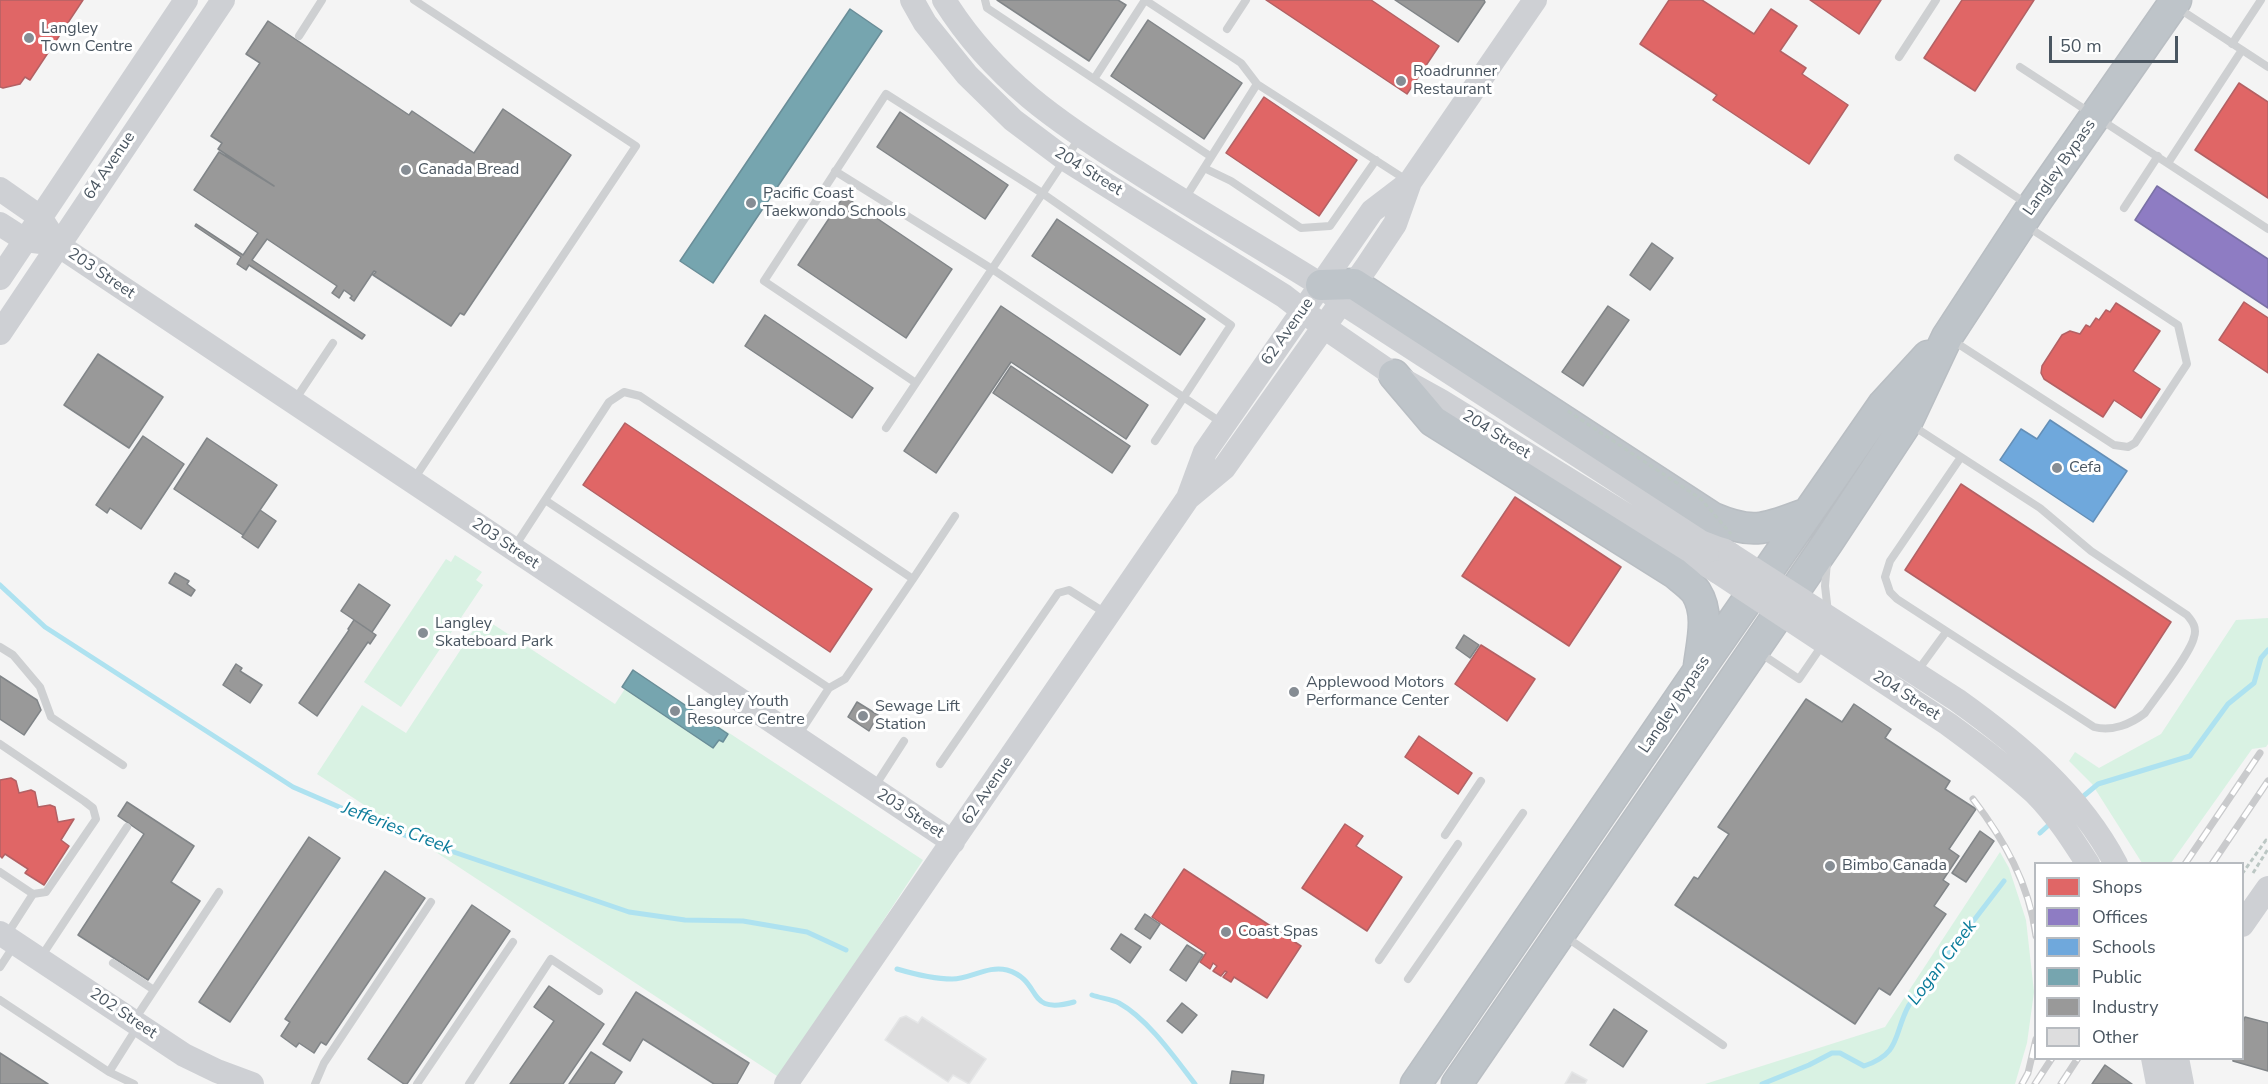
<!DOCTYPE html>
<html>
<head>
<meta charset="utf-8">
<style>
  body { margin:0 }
  #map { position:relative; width:2268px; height:1084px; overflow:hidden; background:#f4f4f4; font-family:"Nunito Sans",sans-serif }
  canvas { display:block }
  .legend { position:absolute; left:2034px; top:862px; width:210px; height:198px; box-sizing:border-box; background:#fff; border:2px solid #b7bbc0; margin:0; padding:8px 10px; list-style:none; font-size:18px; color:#4a5661 }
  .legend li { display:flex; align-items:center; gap:12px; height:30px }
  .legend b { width:30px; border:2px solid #b7bbc0 }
  .scale { position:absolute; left:2049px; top:36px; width:129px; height:27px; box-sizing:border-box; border:3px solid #4a5661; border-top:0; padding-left:8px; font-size:18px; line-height:21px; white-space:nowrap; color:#4a5661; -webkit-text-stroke:4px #fff; paint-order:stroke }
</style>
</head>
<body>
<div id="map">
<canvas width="2268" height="1084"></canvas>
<ul class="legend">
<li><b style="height:16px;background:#e06666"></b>Shops</li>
<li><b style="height:16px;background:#8e7cc3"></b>Offices</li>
<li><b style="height:16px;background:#6fa8dc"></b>Schools</li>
<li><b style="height:16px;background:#76a5af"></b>Public</li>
<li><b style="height:16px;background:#999"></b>Industry</li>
<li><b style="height:16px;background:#ddddde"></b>Other</li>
</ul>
<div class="scale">50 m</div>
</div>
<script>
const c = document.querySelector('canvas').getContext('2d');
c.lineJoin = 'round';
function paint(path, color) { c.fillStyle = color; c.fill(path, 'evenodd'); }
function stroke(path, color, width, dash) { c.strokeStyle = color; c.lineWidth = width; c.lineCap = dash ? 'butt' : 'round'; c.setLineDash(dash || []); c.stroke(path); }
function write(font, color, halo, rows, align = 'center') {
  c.font = font + ' "Nunito Sans",sans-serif'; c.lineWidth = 6; c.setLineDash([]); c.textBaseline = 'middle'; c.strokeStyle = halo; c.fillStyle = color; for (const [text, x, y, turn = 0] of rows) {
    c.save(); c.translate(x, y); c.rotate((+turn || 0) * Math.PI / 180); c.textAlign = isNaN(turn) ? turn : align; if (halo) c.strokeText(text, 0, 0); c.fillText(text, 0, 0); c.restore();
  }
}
paint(new Path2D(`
  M455 555 482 572 476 580 483 585 401 707 364 682 446 559 451 562Z
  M482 617 615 704 636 672 923 860 780 1078 317 774 362 705 406 733Z
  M2268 618V744L2266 747 2252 749 2171 863H2142L2092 784 2069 761 2075 752 2099 768 2161 734 2236 620Z
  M2000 852 2009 868 2026 920 2034 992 2027 1043 2015 1084H1705L1885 1027Z`), '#d9f2e3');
const shops = new Path2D(`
  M0 0H83L30 80 25 77 20 84 3 88 0 87Z
  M1266 0H1371L1439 46 1407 94Z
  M1669 0H1702L1754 34 1771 9 1797 26 1780 51 1806 68 1802 74 1848 105 1809 164 1713 100 1717 95 1640 44Z
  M1810 0H1881L1859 34Z
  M1962 0H2034L1975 91 1924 58Z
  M2239 83 2268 102V198L2195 150Z
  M1264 97 1357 160 1319 216 1226 153Z
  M2244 302 2268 318V373L2219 340Z
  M2116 303 2160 331 2133 371 2160 389 2141 418 2114 400 2103 417 2044 379 2041 373 2042 366 2062 335 2070 331 2080 334 2086 325 2090 327 2096 318 2099 320 2106 310 2110 312Z
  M625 423 872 589 830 652 583 485Z
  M1961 484 2171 622 2115 708 1905 570Z
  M1515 497 1621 567 1569 646 1462 576Z
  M1481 645 1535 679 1507 721 1455 684Z
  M1419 736 1472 773 1458 794 1405 757Z
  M11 778 16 781 19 793 31 790 35 792 38 807 50 805 55 807 58 822 74 819 61 840 69 846 44 885 25 873 28 869 5 854 2 858 0 856V780Z
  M1345 824 1363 836 1356 846 1402 877 1367 931 1302 888Z
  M1184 869 1301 946 1267 998 1234 977 1231 982 1223 977 1227 972 1225 971 1221 976 1213 971 1217 966 1213 963 1210 969 1200 962 1206 953 1152 917Z`);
paint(shops, '#e06666');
stroke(shops, '#b36164', 1.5);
const offices = new Path2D(`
  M2157 186 2268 259V308L2135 220Z`);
paint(offices, '#8e7cc3');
stroke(offices, '#7a71a6', 1.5);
const schools = new Path2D(`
  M2050 420 2127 471 2093 522 2000 460 2021 429 2037 439Z`);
paint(schools, '#6fa8dc');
stroke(schools, '#648fb7', 1.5);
const public = new Path2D(`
  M850 9 882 31 713 283 680 261Z
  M633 670 728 734 723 742 719 740 713 748 622 687Z`);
paint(public, '#76a5af');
stroke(public, '#698d98', 1.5);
const industry = new Path2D(`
  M997 0H1118L1126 5 1089 61Z
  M1395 0H1484L1485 2 1458 42Z
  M1148 20 1242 83 1204 139 1111 76Z
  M268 21 409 115 412 111 474 153 503 109 571 155 464 315 460 313 451 326 373 275 376 272 374 271 354 301 350 298 352 296 344 290 339 298 332 293 337 286 267 239 252 260 365 335 362 339 249 265 246 270 237 264 241 257 195 226 196 224 243 255 258 233 194 190 219 152 274 186 218 149 222 143 211 136 260 63 246 54Z
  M900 112 1008 185 985 219 877 147Z
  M844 196 952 269 906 338 798 265Z
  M1057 219 1205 319 1180 355 1032 256Z
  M1652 243 1673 258 1650 290 1630 275Z
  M1001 306 1148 405 1126 439 1011 362 936 473 904 451Z
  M1608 306 1629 320 1583 386 1562 372Z
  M765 315 873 388 852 418 745 346Z
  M98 354 163 397 129 448 64 405Z
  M1011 366 1130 446 1112 473 993 393Z
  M143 436 184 464 141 529 110 508 107 513 96 505Z
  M207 438 277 485 243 535 174 489Z
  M260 510 276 521 258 548 242 537Z
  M175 573 189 581 187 584 195 590 191 596 169 583Z
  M359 584 390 605 372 632 341 611Z
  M354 620 376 635 370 644 368 642 317 716 299 703 349 630 348 629Z
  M1464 635 1479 645 1470 658 1456 648Z
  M236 664 242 668 240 671 262 685 250 703 223 685Z
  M0 676 37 700 41 710 24 735 0 719Z
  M1806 699 1842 722 1854 704 1891 729 1885 738 1950 781 1945 789 1976 809 1949 849 1959 856 1943 880 1949 884 1934 906 1946 914 1890 995 1879 988 1855 1024 1675 905 1694 877 1698 879 1729 834 1718 827Z
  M857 702 878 715 869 731 848 717Z
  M127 802 194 846 171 882 200 901 148 980 78 935 144 834 118 816Z
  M1980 831 1994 841 1966 882 1952 873Z
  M309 837 340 858 230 1022 199 1002Z
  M385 871 425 898 326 1045 321 1042 314 1053 299 1043 296 1047 281 1036 290 1022 285 1019Z
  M472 905 510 931 407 1084H404L368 1059Z
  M1145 914 1160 924 1150 939 1135 929Z
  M1121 934 1141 947 1130 963 1111 949Z
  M1187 945 1203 955 1186 981 1170 970Z
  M549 986 604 1024 563 1084H510L554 1021 534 1007Z
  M636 992 749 1063 737 1084H714L643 1039 630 1061 603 1044Z
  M1182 1003 1197 1015 1182 1033 1167 1021Z
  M1614 1009 1647 1031 1623 1067 1590 1045Z
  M2245 1017 2268 1023V1071L2233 1061V1058H2242V1025Z
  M591 1052 622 1072 614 1084H569Z
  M0 1053 48 1084H0Z
  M2105 1065 2132 1084H2092Z
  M1232 1071 1264 1075 1263 1084H1230Z`);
paint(industry, '#999');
stroke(industry, '#818588', 1.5);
stroke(new Path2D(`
  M0 585 45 627 293 787 404 835 629 912 685 920 743 921 807 932 846 950
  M2080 799 2098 784 2190 756 2228 704 2254 683 2261 658 2268 650
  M2040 833 2052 822
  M897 969C914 974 934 979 952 979 971 979 988 965 1007 970 1044 981 1024 1016 1074 1002
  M1092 995C1100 998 1111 999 1119 1003 1148 1019 1175 1058 1195 1084
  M1762 1084 1809 1065 1832 1053H1840L1864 1066C1902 1053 1893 1034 1909 1005L2004 881`), '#aee2f0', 5);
const building = new Path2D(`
  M906 1016 918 1023 922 1017 986 1059 969 1084 953 1075 948 1082 885 1040 900 1018Z
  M1572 1072 1587 1080 1585 1084H1565Z`);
paint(building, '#ddddde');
stroke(building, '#e5e6e7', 1.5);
const highway = new Path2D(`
  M1321 285 1354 284 1713 518C1755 536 1767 528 1808 513
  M1394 375 1433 421 1675 573C1682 579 1691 585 1696 592 1710 614 1702 642 1699 666
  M1416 1084 1699 670 1883 405 1928 356
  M1457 1084 1828 542 1907 422 1947 337 2032 207 2176 0`);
stroke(highway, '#b9bec3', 33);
stroke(new Path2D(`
  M2253 873 2268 849
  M2242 874 2266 840 2268 842`), '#bcc7c4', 3, [4.5, 3]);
stroke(new Path2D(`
  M414 0 636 146 414 479
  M985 0 987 8 1210 156
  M1145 0 1241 63 1257 84 1408 181
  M2178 8 2268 67
  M1227 29 1246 0
  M299 36 322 0
  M2232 44 2261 0
  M1899 57 1936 0
  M2020 67 2268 229
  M1094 79 1145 0
  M1958 158 2027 204
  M2168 163 2242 50
  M1204 168 1231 181 1301 228 1330 226 1376 160
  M835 171 992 269 1222 423
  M1184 200 1257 84
  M2124 208 2158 156
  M1952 340 2114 445 2128 447 2135 443 2187 364 2178 325 2025 225
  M916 383 764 281 886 94 1042 193 1231 325 1155 441
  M295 400 333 343
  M1910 424 2040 508 2091 551 2187 615C2193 622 2197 628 2194 637 2191 653 2156 697 2145 713 2131 724 2112 732 2094 727L1897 599 1890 592 1885 577 1890 561 1961 457
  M886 428 1080 137
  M545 500 829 688
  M515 546 609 402 624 392 640 396 913 579 955 516
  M1827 562 1825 586 1828 612
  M0 647 13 655 40 687 51 717 123 765
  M1760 653 1799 679 1823 644
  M1916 673 1946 632
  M797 737 829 688 845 679 913 579
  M0 744 84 801 93 808 96 819 46 892 33 894 0 872
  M940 764 1058 593 1069 590 1107 614
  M875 786 904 741
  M1445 835 1481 781
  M6 936 33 894
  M1566 937 1723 1045
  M41 957 127 827
  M1379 960 1458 844
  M113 963 154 990
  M0 967 15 944
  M1408 979 1523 813
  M0 1000 109 1072 138 1026
  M135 1019 219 892
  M109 1072 134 1084
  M315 1084 324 1063 431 902
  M417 1084 513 942
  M469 1084 551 959 599 991`), '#ced0d2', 8);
stroke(new Path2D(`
  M912 0 925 23 967 75 1013 120 1065 159 1284 296 1324 327 1394 375 1441 401 1718 572
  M944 0C993 79 1060 124 1137 172 1198 211 1260 247 1321 285L1341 302 1730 554
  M0 189 40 217 58 245 953 842
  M0 224 25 240 41 242
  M0 278 186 0
  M0 333 223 0
  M1188 498 1224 468 1367 266 1395 224 1410 182 1535 0
  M2242 925 2268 888
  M0 933 184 1055 217 1071 252 1084
  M2153 1058 2158 1084
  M2177 1058 2182 1084
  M786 1084 1188 498 1205 452 1372 211 1410 182`), '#ced0d4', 24);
stroke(highway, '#bec4c9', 30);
const rail = new Path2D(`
  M1973 799C2004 840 2029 883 2036 936
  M2185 864 2260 753
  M2212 864 2268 781
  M2022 1084 2028 1073 2036 1039
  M2035 1084 2052 1058
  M2061 1084 2078 1058`);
stroke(rail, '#c9cacc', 7);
stroke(rail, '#fff', 4.5, [14]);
stroke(new Path2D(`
  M1568 411 1701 499 1731 534`), '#bcc7c4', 3, [4.5, 3]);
stroke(new Path2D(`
  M1730 554 1957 700C2020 745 2079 794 2116 864
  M1718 572 1948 724C1978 746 2008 768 2035 793 2056 814 2072 839 2088 864`), '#ced0d4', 24);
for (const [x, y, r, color] of [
  [29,38,6,"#868d94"],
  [1401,81,6,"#868d94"],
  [406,170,6,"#868d94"],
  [751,203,6,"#868d94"],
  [2057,468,6,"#868d94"],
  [423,633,6,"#868d94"],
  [1294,692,6,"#868d94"],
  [675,711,6,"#868d94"],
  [863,716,6,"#868d94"],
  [1830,866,6,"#868d94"],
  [1226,932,6,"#868d94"]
]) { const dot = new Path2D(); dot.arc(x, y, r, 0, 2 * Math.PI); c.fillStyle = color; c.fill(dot); stroke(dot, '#fff', 2); }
write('16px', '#4a5661', '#fff', [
  ["Langley",41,29],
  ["Town Centre",41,47],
  ["Roadrunner",1413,72],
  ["Restaurant",1413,90],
  ["Canada Bread",418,170],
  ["Pacific Coast",763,194],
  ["Taekwondo Schools",763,212],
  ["Cefa",2069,468],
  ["Langley",435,624],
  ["Skateboard Park",435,642],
  ["Applewood Motors",1306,683],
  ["Performance Center",1306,701],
  ["Langley Youth",687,702],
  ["Resource Centre",687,720],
  ["Sewage Lift",875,707],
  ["Station",875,725],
  ["Bimbo Canada",1842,866],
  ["Coast Spas",1238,932]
], 'left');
write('16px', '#4a5661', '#fff', [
  ["64 Avenue",110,166,-56],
  ["Langley Bypass",2060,168,-55],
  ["204 Street",1088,172,32],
  ["203 Street",101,274,34],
  ["62 Avenue",1288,332,-55],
  ["204 Street",1496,435,32],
  ["203 Street",505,544,34],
  ["204 Street",1906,696,33],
  ["Langley Bypass",1675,705,-56],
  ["62 Avenue",988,791,-56],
  ["203 Street",910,814,33],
  ["202 Street",123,1014,34]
]);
write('italic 18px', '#0c7c9b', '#fff', [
  ["Jefferies Creek",397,829,21],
  ["Logan Creek",1943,963,-53]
]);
</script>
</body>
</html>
